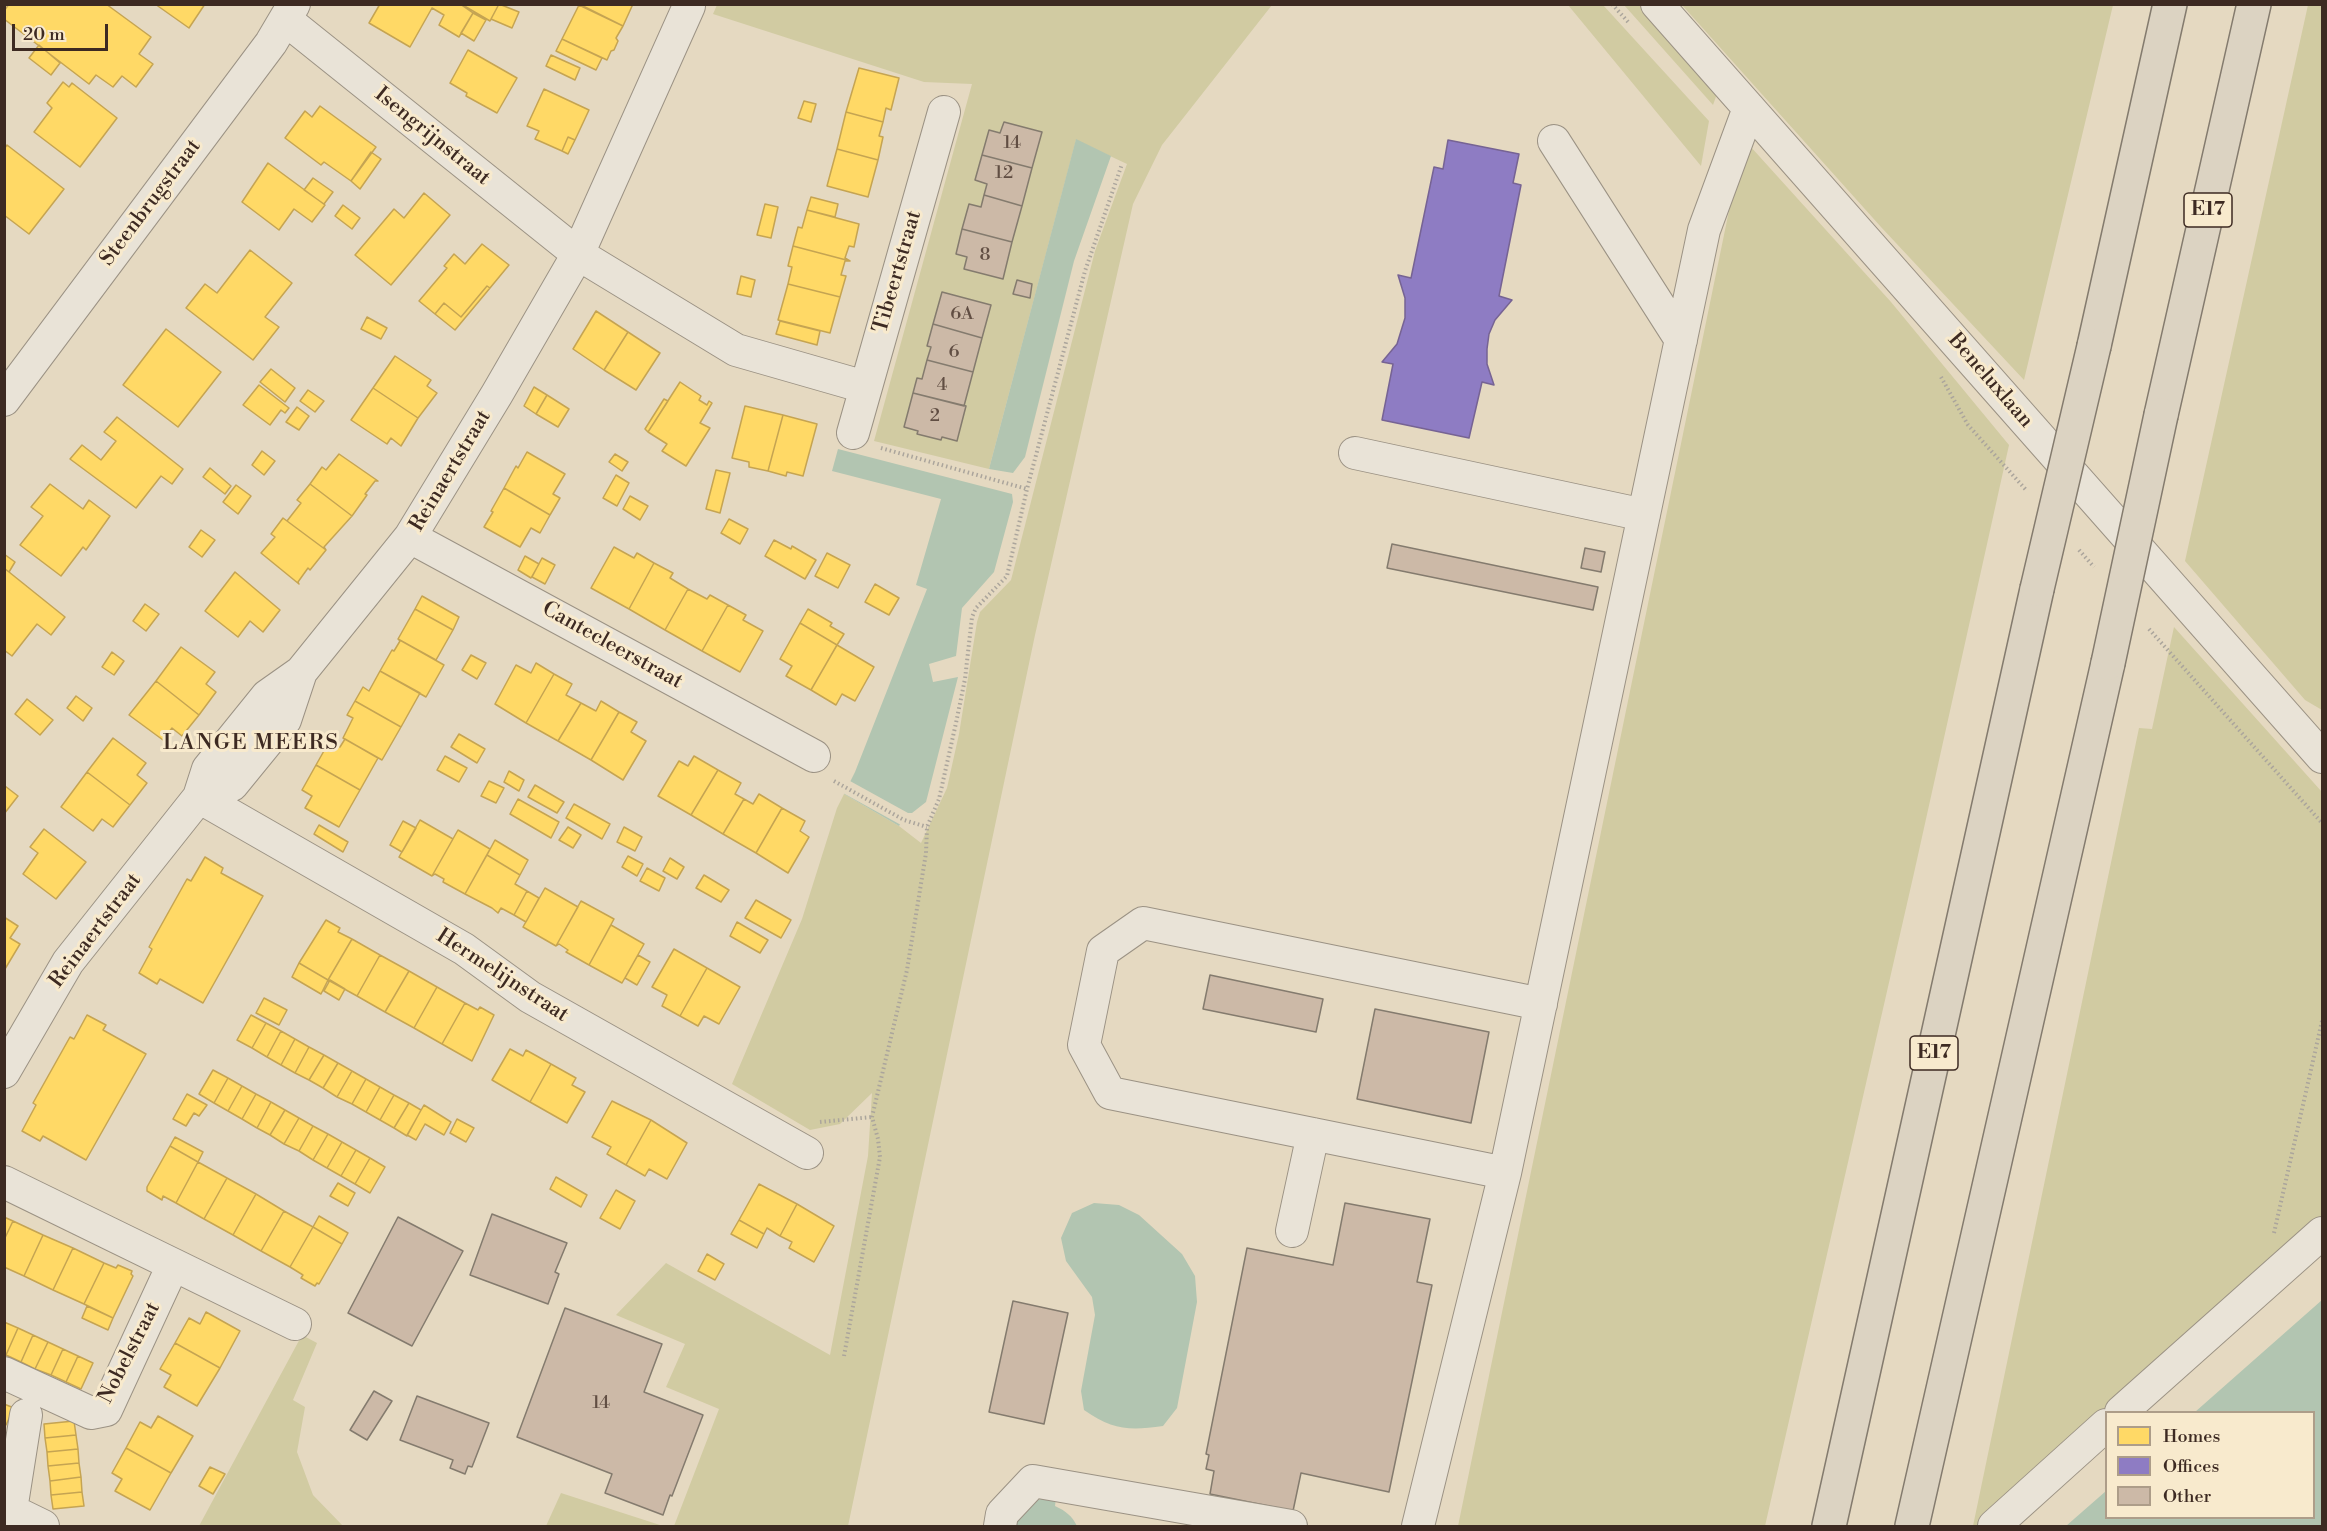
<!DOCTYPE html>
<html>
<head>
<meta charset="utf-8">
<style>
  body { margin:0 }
  #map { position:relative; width:2327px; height:1531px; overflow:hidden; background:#e5d9c1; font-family:"Libre Bodoni",serif }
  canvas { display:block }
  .frame { position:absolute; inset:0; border:6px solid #3d2a22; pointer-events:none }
  .legend { position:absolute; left:2105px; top:1411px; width:210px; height:108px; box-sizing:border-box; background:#f8eacd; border:2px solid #ad9d89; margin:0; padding:8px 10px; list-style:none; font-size:18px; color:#3d2a22 }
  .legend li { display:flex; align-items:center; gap:12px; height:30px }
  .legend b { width:30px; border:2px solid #ad9d89 }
  .scale { position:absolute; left:12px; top:24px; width:96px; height:27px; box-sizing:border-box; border:3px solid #3d2a22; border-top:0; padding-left:8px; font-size:18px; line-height:21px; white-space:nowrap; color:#3d2a22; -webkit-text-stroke:4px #f8eacd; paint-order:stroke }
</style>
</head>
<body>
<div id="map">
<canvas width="2327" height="1531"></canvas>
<div class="frame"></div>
<ul class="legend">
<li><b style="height:16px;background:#ffd966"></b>Homes</li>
<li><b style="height:16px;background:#8e7cc3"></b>Offices</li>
<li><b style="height:16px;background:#ccb9a7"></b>Other</li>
</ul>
<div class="scale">20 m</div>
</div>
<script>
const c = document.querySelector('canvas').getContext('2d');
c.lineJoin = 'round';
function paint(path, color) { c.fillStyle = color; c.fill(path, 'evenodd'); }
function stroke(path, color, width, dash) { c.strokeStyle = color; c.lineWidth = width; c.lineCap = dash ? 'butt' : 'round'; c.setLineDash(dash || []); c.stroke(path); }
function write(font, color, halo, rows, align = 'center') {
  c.font = font + ' "Libre Bodoni",serif'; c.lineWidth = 6; c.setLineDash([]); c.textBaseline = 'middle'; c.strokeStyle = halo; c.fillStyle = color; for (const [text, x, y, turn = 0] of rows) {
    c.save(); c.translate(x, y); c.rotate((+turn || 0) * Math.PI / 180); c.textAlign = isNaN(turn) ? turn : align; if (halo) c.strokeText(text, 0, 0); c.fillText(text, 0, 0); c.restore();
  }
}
paint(new Path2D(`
  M717 5H1272L1162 145 1133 204 1035 635 848 1526H674L719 1409 666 1387 685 1344 616 1315 666 1263 830 1355 868 1156 872 1093 840 1124 810 1130 732 1084 802 919 837 808 844 794 899 826 921 843 947 788 959 734 977 622 980 612 1011 580 1095 251 1127 164 1076 140 989 469 874 441 972 84 924 82 713 14Z
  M1568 5H1603L1709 121 1701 166Z
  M1624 5H1641L1718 91 1713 105Z
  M1682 5H2113L2024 380 1881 227Z
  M2308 5H2322V710L2305 700 2185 561Z
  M1750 146 1891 302 2009 445 1914 873 1765 1526H1458L1731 201Z
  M2174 627 2322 792V1221L1980 1526H1973L2139 728 2152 729Z
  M302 1335 317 1343 293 1400 305 1407 297 1452 313 1495 343 1526H199Z
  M561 1493 663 1526H546Z`), '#d1cba2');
paint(new Path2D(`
  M1076 139 1111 156 1074 261 1025 457 1013 473 989 469Z
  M838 449 1012 494 1013 502 994 572 962 608 956 656 929 664 933 682 958 677 926 802 912 813H907L899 826 844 794 855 772 927 589 916 585 941 499 832 471Z
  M1094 1203 1119 1205 1139 1215 1182 1254 1195 1276 1197 1302 1177 1408 1163 1426C1129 1431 1113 1430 1084 1410L1081 1391 1095 1315 1092 1297 1066 1261 1061 1238 1072 1213Z
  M2322 1300V1526H2066L2106 1491V1518H2314V1412H2195Z
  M1043 1498H1056L1055 1506C1066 1511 1072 1516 1077 1526H1015C1021 1511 1027 1504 1043 1498Z`), '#b2c5b1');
paint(new Path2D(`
  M850 781 908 813 901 825 843 793Z`), '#e5d9c1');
const homes = new Path2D(`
  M9 4H106L151 37 139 54 153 64 136 87 122 76 113 87 96 75 89 84 4 19V11Z
  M155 4H205L189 28Z
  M380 4H460L473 13 459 37 439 25 444 15 432 8 410 47 369 23Z
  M461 4H499L490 21Z
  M499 4 519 12 512 28 491 19Z
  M579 4H633L623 26Z
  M579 5 623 26 616 38 618 41 614 50 611 51 607 60 562 39Z
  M473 13 486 20 474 41 461 33Z
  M562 39 602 58 596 70 556 51Z
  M39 45 60 63 51 75 29 58Z
  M468 50 517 78 497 113 466 96 467 93 450 83Z
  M551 55 580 68 575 80 546 66Z
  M859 68 899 78 891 110 886 108 883 122 846 112Z
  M63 82 69 87 72 83 117 118 80 167 34 132 52 108 47 103Z
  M544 89 589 110 575 140 568 137 562 151 535 139 539 131 527 126Z
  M804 101 816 104 811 122 798 118Z
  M320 106 376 147 351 181 324 162 321 165 285 138 305 111 312 117Z
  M846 112 883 122 879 136 883 137 878 160 837 149Z
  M568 137 575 140 568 154 562 151Z
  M7 145 64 189 29 234 4 215V149Z
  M837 149 878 160 868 197 827 186Z
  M371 152 381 159 360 189 351 181Z
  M268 163 325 205 312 222 294 209 279 230 242 202Z
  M313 178 333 192 324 204 304 190Z
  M424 193 450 215 391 285 355 255 394 209 404 218Z
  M811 197 838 204 835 217 807 210Z
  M765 204 778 207 771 238 757 235Z
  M343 205 360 218 352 229 335 216Z
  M807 210 859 224 854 247 849 246 845 258 850 261 793 246 798 227 802 228Z
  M482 244 509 265 490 288 487 286 461 317 444 303 435 314 419 301 447 268 444 266 454 254 465 264Z
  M793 246 850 261H845L841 275 846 276 840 297 788 284 792 267 788 266Z
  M250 250 292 283 265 317 279 327 253 360 186 308 205 284 217 293Z
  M741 276 755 280 751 297 737 294Z
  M788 284 840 297 830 333 778 320Z
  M487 286 490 288 455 330 435 314 444 303 461 317Z
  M596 311 628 332 604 370 573 349Z
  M367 317 387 328 381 339 361 329Z
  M780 321 820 331 817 345 776 334Z
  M166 329 221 372 178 427 123 385Z
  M628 332 660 353 636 390 604 370Z
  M395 356 431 380 427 386 437 393 418 418 373 388Z
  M271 369 295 388 285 402 260 382Z
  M680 382 701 396 699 400 707 405 709 401 712 403 700 423 710 428 686 466 662 451 667 444 648 432Z
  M259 385 289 408 285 413 281 410 270 425 243 405Z
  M534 387 547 395 536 414 524 406Z
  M373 388 418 418 401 446 391 438 387 444 351 420Z
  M308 390 324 401 315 412 300 401Z
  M547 395 569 409 558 427 536 414Z
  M664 399 668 401 648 432 645 429Z
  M745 406 783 415 768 471 749 467V462L732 458Z
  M297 407 309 416 299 430 286 422Z
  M783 415 817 424 803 476 787 472 786 476 768 471Z
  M117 417 183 469 172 484 161 476 136 508 70 459 82 445 101 460 116 441 104 432Z
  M262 451 275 461 264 475 252 465Z
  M527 452 565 474 553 494 560 498 550 515 504 488 516 466 518 468Z
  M339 454 378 481H375L365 494 367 495 352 516 310 484 322 467 326 470Z
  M615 454 628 462 622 471 609 462Z
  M210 468 231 486 225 494 203 477Z
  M716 470 730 473 720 513 706 509Z
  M616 475 629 483 617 506 603 498Z
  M50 484 83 509 89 500 110 516 86 550 83 547 61 576 20 545 43 516 31 507Z
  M310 484 352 516 324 547 326 550 287 521 301 503 297 500Z
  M236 485 251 496 238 514 223 502Z
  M504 488 550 515 540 533 531 528 520 547 484 527 493 512 491 511Z
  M630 496 648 506 640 520 623 509Z
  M283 518 326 550 310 570 308 568 298 582 299 584 261 553 275 537 271 534Z
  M729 519 748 529 740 544 721 533Z
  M201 530 215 540 202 557 189 547Z
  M774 540 791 549 792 546 816 560 805 579 765 556Z
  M614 547 634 558 637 553 654 563 629 609 591 588Z
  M827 553 850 565 838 588 815 576Z
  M4 554 15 562 9 572 4 568Z
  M525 556 539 564 531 578 518 570Z
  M542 558 555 565 545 584 532 577Z
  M654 563 673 573 670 578 688 589 665 630 629 609Z
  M4 568 65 617 51 635 37 624 12 656 4 650Z
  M235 572 280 610 263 632 250 621 238 637 205 611Z
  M875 584 899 598 889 615 865 602Z
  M688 589 707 599 710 595 728 605 702 651 665 630Z
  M422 596 459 617 453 630 415 609Z
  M145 604 159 614 146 631 133 621Z
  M728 605 746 615 743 620 763 631 740 672 702 651Z
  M415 609 453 630 436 660 398 639Z
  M808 609 832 623 830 626 844 634 837 645 800 623Z
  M800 623 837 645 811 690 786 676 792 666 780 659Z
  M398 639 444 665 426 697 380 671 392 650 394 651 400 641Z
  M837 645 874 667 855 701 842 694 836 705 811 690Z
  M181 647 215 672 206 684 216 692 199 715 156 681Z
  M112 652 124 661 114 675 102 667Z
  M471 655 486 663 477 679 462 670Z
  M536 663 554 674 526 723 495 704 516 665 531 673Z
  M380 671 420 693 401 727 355 701 363 687 369 691Z
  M554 674 572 684 566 695 581 703 558 741 526 723Z
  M156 681 199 715 182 736 172 728 163 740 129 715Z
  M76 696 92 708 83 721 67 708Z
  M27 699 53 720 40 735 15 714Z
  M355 701 401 727 382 760 343 738 353 718 347 715Z
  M601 701 619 712 591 760 558 741 581 703 596 711Z
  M619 712 637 722 631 732 646 741 623 780 591 760Z
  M459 734 485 749 477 763 451 747Z
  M113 738 146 763 137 775 147 783 130 805 87 772Z
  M345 739 378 758 360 790 316 765 329 742 340 747Z
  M445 756 467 768 459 782 437 770Z
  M694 756 718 770 691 815 658 796 679 761 688 766Z
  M316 765 360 790 339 827 305 808 312 796 302 790Z
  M718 770 741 783 735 794 744 799 723 834 691 815Z
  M509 771 524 780 519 791 504 782Z
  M87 772 130 805 113 827 102 819 93 831 61 807Z
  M489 781 504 788 496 803 481 796Z
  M535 785 564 802 557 813 528 797Z
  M5 786 18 796 4 814V787Z
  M759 794 782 808 756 853 723 834 744 799 753 804Z
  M518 799 559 822 551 838 510 814Z
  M574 804 610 824 602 839 566 818Z
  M782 808 805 821 800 831 809 837 788 873 756 853Z
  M420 820 453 839 432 876 399 857Z
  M403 821 416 828 402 852 390 845Z
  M319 825 348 842 343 852 314 834Z
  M568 827 581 835 573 848 559 840Z
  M624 827 642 837 635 851 617 842Z
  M44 829 86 862 56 899 23 874 38 853 30 847Z
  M458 830 490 849 465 894 443 882 444 879 435 874 432 876Z
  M495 840 528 860 520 875 487 855Z
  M487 855 520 875 515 884 527 891 514 915 501 908 498 913 492 908 465 894Z
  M628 856 643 864 637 876 622 867Z
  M205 857 223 868 221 873 263 896 203 1003 160 979 157 984 139 973 152 949 149 947 187 879 191 881Z
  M670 858 684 867 677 879 663 871Z
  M647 868 665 878 659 891 640 881Z
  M704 875 729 890 721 902 696 888Z
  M545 888 578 907 556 946 523 927Z
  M527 891 539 898 526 922 514 915Z
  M756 900 791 920 781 938 745 918Z
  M581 901 614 919 589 965 566 952 568 950 559 944 556 946Z
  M4 917 18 926 10 938 20 944 5 969Z
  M326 920 340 928 338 932 352 939 328 980 299 963Z
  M737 922 768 940 760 953 730 936Z
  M611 925 644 944 622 983 589 965Z
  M352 939 380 955 357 996 328 980Z
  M674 949 707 968 680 1016 662 1006 667 995 652 987Z
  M380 955 409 971 385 1012 357 996Z
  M638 955 650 962 637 985 625 978Z
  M299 963 328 980 321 994 292 977Z
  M707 968 740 987 719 1024 704 1016 698 1026 680 1016Z
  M409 971 437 987 414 1028 385 1012Z
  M330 980 345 989 339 1000 324 991Z
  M437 987 465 1003 442 1044 414 1028Z
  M264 998 287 1010 279 1025 256 1013Z
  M465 1003 478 1010 480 1007 494 1015 472 1061 442 1044Z
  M87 1015 106 1025 103 1030 146 1054 86 1160 43 1136 40 1141 22 1131 36 1105 33 1103 70 1037 74 1039Z
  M251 1015 266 1023 252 1048 237 1040Z
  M266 1023 281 1031 267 1057 252 1048Z
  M281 1031 295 1039 281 1065 267 1057Z
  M295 1039 309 1047 295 1073 281 1065Z
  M309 1047 324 1055 309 1080 295 1073Z
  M510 1049 523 1056 526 1050 551 1064 530 1102 492 1080Z
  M324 1055 338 1063 323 1088 309 1080Z
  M338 1063 352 1071 337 1097 323 1088Z
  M551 1064 576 1078 572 1085 585 1092 567 1123 530 1102Z
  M213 1070 228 1078 214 1103 199 1094Z
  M352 1071 366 1079 352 1104 337 1097Z
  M228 1078 242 1086 228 1111 214 1103Z
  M366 1079 380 1087 366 1112 352 1104Z
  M242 1086 256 1094 242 1119 228 1111Z
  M380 1087 394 1095 380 1120 366 1112Z
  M187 1094 207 1105 199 1116 194 1113 186 1126 173 1119Z
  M256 1094 271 1102 257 1128 242 1119Z
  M394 1095 409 1103 394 1128 380 1120Z
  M612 1101 651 1120 626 1165 607 1154 611 1147 592 1137Z
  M271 1102 285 1110 270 1135 257 1128Z
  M409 1103 421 1110 407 1136 394 1128Z
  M424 1105 451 1122 444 1135 425 1124 416 1140 407 1135Z
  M285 1110 299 1118 284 1144 270 1135Z
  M299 1118 313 1126 299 1151 284 1144Z
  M457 1119 474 1128 466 1142 450 1133Z
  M651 1120 687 1143 667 1179 649 1169 645 1176 626 1165Z
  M313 1126 328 1134 313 1160 299 1151Z
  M328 1134 342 1142 327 1168 313 1160Z
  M175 1137 203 1152 198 1162 170 1146Z
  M342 1142 356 1150 341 1176 327 1168Z
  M170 1146 198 1162 176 1203 163 1196 162 1200 147 1191V1187Z
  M356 1150 370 1158 355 1184 341 1176Z
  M370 1158 385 1167 370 1193 355 1184Z
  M198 1162 227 1178 204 1219 176 1203Z
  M556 1177 587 1195 581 1207 550 1189Z
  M227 1178 256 1194 233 1235 204 1219Z
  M338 1183 355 1193 348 1206 330 1196Z
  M759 1184 797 1204 780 1236 767 1228 764 1234 739 1220Z
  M616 1190 635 1201 620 1229 600 1218Z
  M256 1194 284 1211 261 1251 233 1235Z
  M797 1204 834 1226 814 1262 789 1248 792 1242 780 1236Z
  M284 1211 313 1227 290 1267 261 1251Z
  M319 1216 348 1233 342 1244 313 1227Z
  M4 1217 13 1221 4 1240Z
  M739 1220 764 1234 757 1248 731 1234Z
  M13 1221 43 1235 24 1276 4 1267V1240Z
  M313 1227 342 1244 319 1284 317 1283 315 1286 301 1278 303 1275 290 1267Z
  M43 1235 73 1248 53 1290 24 1276Z
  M73 1248 104 1263 84 1304 53 1290Z
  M707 1254 724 1264 715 1280 698 1271Z
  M104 1263 116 1268 118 1265 132 1271 131 1274 133 1276 113 1318 84 1304Z
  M87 1306 113 1318 108 1330 82 1318Z
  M206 1312 240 1331 220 1368 175 1343 189 1318 200 1324Z
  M4 1322 18 1328 6 1355H4Z
  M18 1328 33 1335 21 1362 6 1355Z
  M33 1335 48 1342 35 1369 21 1362Z
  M48 1342 63 1349 51 1375 35 1369Z
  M175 1343 220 1368 197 1406 164 1387 171 1375 160 1369Z
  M63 1349 78 1356 66 1382 51 1375Z
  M78 1356 93 1363 81 1389 66 1382Z
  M4 1404 14 1408 6 1425H4Z
  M158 1416 193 1436 171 1473 126 1448 140 1422 151 1428Z
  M74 1421 76 1435 45 1438 44 1424Z
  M76 1435 78 1449 47 1452 45 1438Z
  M126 1448 171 1473 150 1510 115 1491 122 1479 112 1473Z
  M78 1449 79 1463 48 1466 47 1452Z
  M79 1463 81 1477 50 1481 48 1466Z
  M210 1467 225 1474 213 1494 199 1486Z
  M81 1477 82 1492 51 1495 50 1481Z
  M82 1492 84 1506 53 1509 51 1495Z`);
paint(homes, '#ffd966');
stroke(homes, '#c5a452', 1.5);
const offices = new Path2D(`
  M1448 140 1519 154 1513 183 1521 185 1499 296 1512 300 1495 320 1489 334 1487 349V364L1494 385 1482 382 1469 438 1382 420 1393 364 1382 362 1397 344 1405 318V298L1398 275 1411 278 1434 167 1443 169Z`);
paint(offices, '#8e7cc3');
stroke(offices, '#766393', 1.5);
const building = new Path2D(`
  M1004 122 1042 132 1032 168 982 155 989 130 1000 133Z
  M982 155 1032 168 1022 206 984 195 987 184 975 180Z
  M984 195 1022 206 1012 242 962 229 969 204 981 207Z
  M962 229 1012 242 1003 279 964 269 967 257 956 254Z
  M1017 280 1032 284 1030 298 1013 294Z
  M942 292 991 305 982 338 933 324Z
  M933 324 982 338 973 372 927 360 931 347 927 346Z
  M927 360 973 372 964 406 913 393 917 378 922 379Z
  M913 393 966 406 957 441 942 437 941 440 917 434 918 431 904 427Z
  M1392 544 1598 587 1593 610 1387 568Z
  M1585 548 1605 552 1601 572 1581 568Z
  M1210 975 1323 999 1316 1032 1203 1009Z
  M1375 1009 1489 1032 1471 1123 1357 1099Z
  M1345 1203 1430 1219 1417 1282 1432 1285 1389 1492 1301 1473 1293 1511 1210 1494 1214 1471 1206 1469 1209 1455 1206 1454 1247 1248 1333 1265Z
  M492 1214 567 1243 555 1272 559 1274 548 1304 470 1275Z
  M398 1217 463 1251 412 1346 348 1313Z
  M1013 1301 1068 1313 1044 1424 989 1412Z
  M565 1308 662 1344 644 1392 703 1415 672 1496 670 1495 663 1515 605 1493 612 1474 517 1437Z
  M374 1391 392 1401 367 1440 350 1430Z
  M417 1396 489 1423 472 1467 468 1466 465 1474 450 1468 453 1460 400 1440Z`);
paint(building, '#ccb9a7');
stroke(building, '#847b6e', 1.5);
const minor = new Path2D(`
  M1657 4 2322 757
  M286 20 578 254 736 350 865 387
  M1554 141 1681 340
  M4 400 271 43 294 4
  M853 433 944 112
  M1355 453 1644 515
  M410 537 814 756
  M301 672 267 696 208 769 199 797 464 949 530 997 807 1153
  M4 1072 68 962 199 797 232 785 285 720 301 672 410 537 497 394 578 254 689 6
  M1505 1173 1110 1093 1084 1045 1103 951 1143 923 1541 1004
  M4 1182 295 1324
  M1292 1231 1313 1134
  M4 1373 91 1413 106 1410 173 1265
  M2121 1412 2322 1233
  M4 1507 43 1526
  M11 1510 26 1415
  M1000 1526 1002 1514 1033 1481 1291 1526
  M1418 1526 1505 1173 1704 230 1749 108
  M1994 1526 2106 1425`);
const highway = new Path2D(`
  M2094 346 2170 4
  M2161 415 2254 4
  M1829 1526 2037 589
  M1912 1526 2108 663`);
stroke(minor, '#9b9284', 34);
stroke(highway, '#847b6e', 36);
stroke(new Path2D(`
  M1612 4 1629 23
  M1941 377 1968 425 2027 491
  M881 448 1027 489
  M2079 550 2094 567
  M2149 629 2322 823
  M834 781 904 820 927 827
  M820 1122 872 1117
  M2274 1233 2322 1021
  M844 1356 880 1157 878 1139 872 1117 907 970 926 853 927 827 939 799 956 723 965 679 972 617 976 608 1007 576 1027 489 1085 271 1122 164`), '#aba59c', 4, [1.5, 3]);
stroke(minor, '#e9e3d7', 32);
stroke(highway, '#dcd3c2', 33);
const highwayBridge = new Path2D(`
  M2037 589 2094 346
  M2108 663 2161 415`);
stroke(highwayBridge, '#847b6e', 36, []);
stroke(highwayBridge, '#dcd3c2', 33);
write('18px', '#614e43', null, [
  ["14",1012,144],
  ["12",1004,174],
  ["8",985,256],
  ["6A",962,315],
  ["6",954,353],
  ["4",942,386],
  ["2",935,417],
  ["14",601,1404]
]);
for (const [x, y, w] of [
  [2208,210,48],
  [1934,1053,48]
]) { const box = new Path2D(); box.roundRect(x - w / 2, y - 17, w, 34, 4.5); c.fillStyle = '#f8eacd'; c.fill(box); stroke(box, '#3d2a22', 1.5); }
write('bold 20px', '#3d2a22', null, [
  ["E17",2208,210],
  ["E17",1934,1053]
]);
write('21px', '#3d2a22', '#f8eacd', [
  ["Isengrijnstraat",432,137,39],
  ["Steenbrugstraat",151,203,-53],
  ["Tibeertstraat",898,272,-74],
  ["Beneluxlaan",1990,381,49],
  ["Reinaertstraat",451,471,-59],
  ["Cantecleerstraat",612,646,29],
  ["Reinaertstraat",96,931,-53],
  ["Hermelijnstraat",502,976,33],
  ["Nobelstraat",130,1353,-63]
]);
c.letterSpacing = '1.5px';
write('22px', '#3d2a22', '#f8eacd', [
  ["LANGE MEERS",251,744]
]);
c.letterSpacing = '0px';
</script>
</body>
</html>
